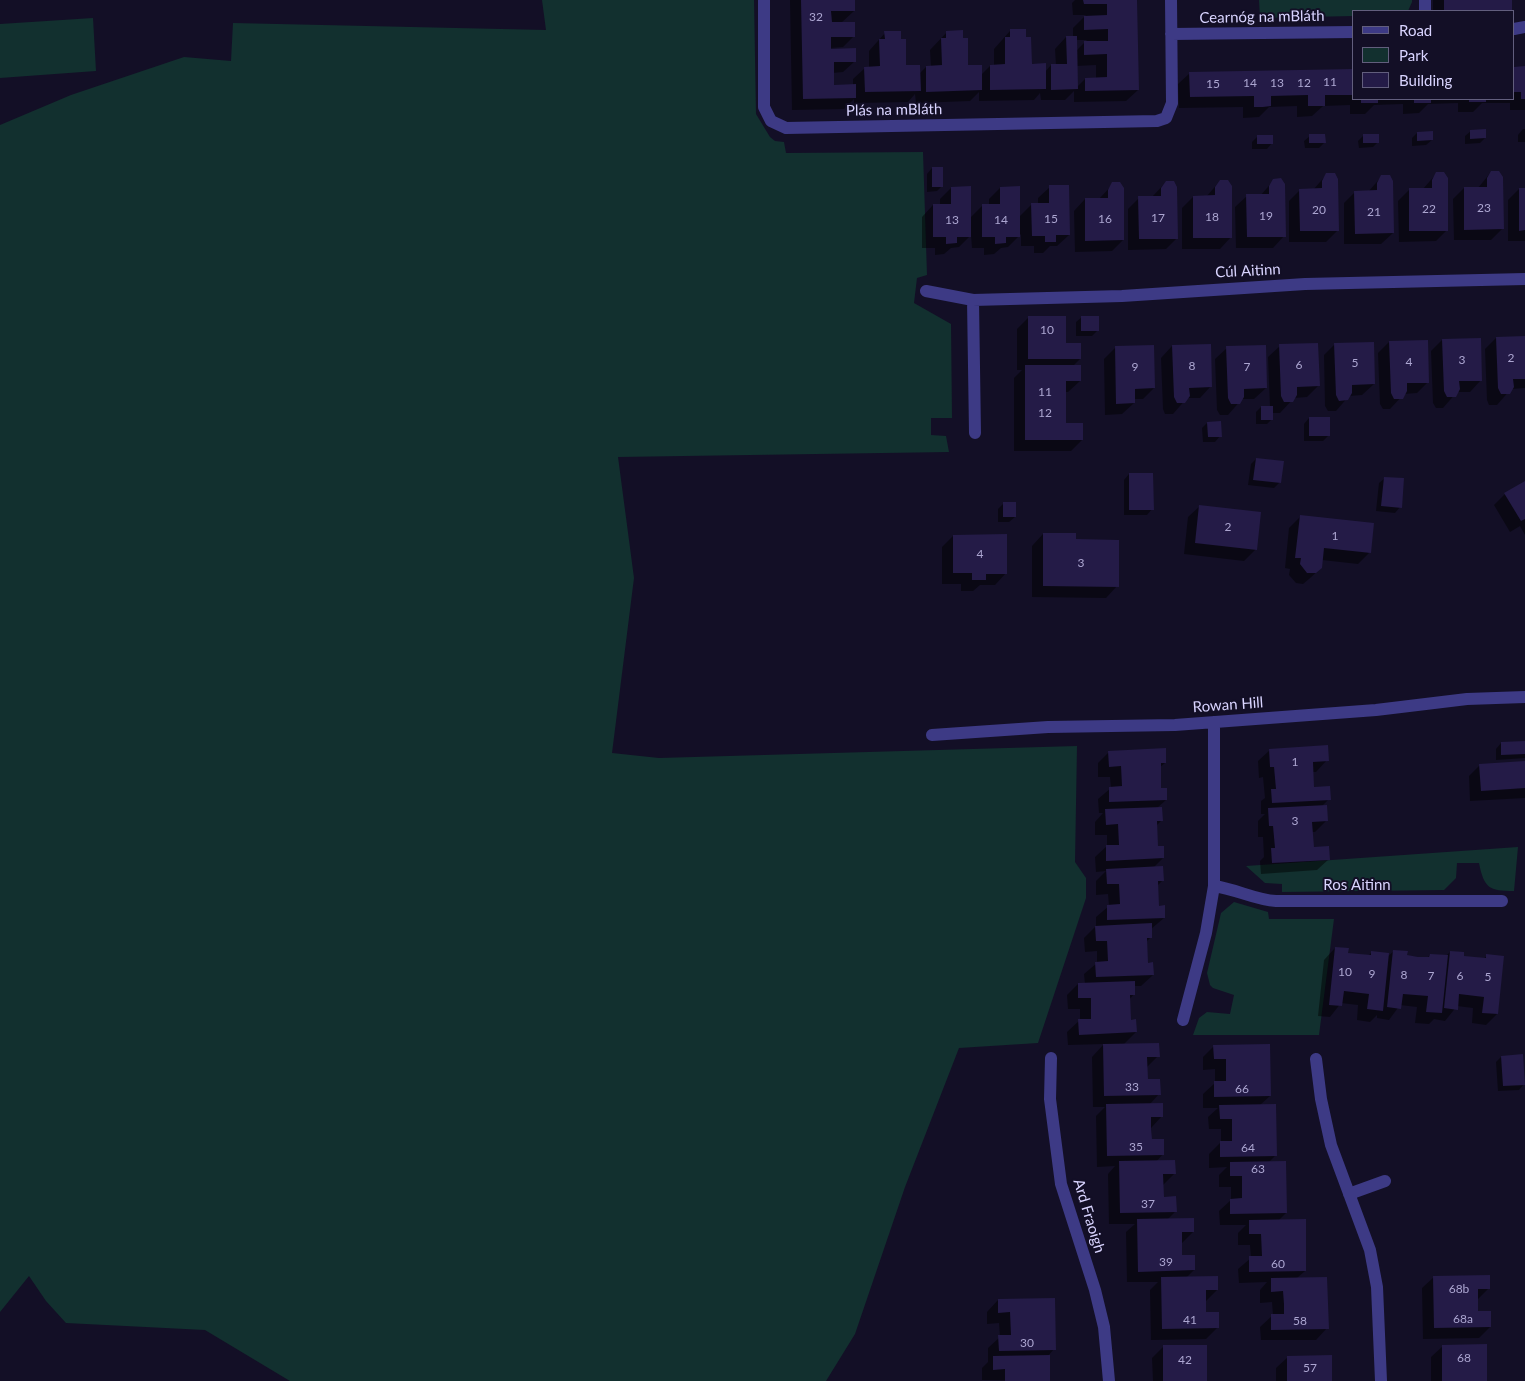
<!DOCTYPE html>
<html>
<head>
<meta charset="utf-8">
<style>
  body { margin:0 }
  #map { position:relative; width:1525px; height:1381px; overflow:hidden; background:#130f26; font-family:Lato,sans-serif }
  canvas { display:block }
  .legend { position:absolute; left:1352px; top:10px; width:162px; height:90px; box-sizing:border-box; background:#130f26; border:1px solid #625e7d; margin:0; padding:6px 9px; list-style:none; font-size:15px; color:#d9d4ff }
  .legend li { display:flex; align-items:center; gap:10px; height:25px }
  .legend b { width:25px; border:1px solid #625e7d }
</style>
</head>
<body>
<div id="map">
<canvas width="1525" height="1381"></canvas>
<ul class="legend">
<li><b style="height:6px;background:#3d3a85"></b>Road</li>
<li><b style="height:14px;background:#12302f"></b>Park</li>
<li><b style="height:14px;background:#241b47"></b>Building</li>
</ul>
</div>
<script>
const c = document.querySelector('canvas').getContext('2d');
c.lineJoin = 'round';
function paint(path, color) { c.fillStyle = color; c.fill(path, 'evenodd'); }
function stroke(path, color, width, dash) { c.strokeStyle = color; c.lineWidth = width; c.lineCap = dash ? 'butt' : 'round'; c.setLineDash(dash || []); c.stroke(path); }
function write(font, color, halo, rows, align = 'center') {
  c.font = font + ' Lato,sans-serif'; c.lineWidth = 4; c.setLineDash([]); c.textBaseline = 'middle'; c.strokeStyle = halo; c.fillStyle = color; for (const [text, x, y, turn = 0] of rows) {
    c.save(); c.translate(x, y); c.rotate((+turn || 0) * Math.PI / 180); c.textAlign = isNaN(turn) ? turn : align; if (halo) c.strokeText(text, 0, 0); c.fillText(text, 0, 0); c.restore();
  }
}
paint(new Path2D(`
  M542 0H754L756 114 770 137 775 141 784 142 786 153 923 152 927 275 917 278 914 303 951 324 952 418H931V435L946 436 949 452 618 457 634 578 612 753 659 758 1077 746 1075 862 1086 878V898L1038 1043 959 1048 905 1187 855 1334 826 1381H290L205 1330 66 1323 46 1301 29 1276 0 1312V125L71 95 184 57 231 61 233 23 546 30Z
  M1259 0H1412V2L1408 11H1354V16L1260 18Z
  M93 18 96 71 0 78V24Z
  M1518 847 1514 891C1489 891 1484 888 1479 863H1457L1456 878 1444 890 1282 892V884L1265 883 1246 866Z
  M1234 902 1268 912 1269 919H1334L1319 1035H1193L1199 1018 1207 1012 1230 1014 1234 995 1213 988 1210 985 1207 973 1221 913Z`), '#12302f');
paint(new Path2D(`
  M790 0H854V11L841 23 854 36 843 47 830 48V50L855 61 843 72 832 73 833 86H853V79L865 68H869V51L885 33 905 67 919 74 926 67H931L930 50 947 32 967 66 981 75 990 66H994V49L1010 31 1025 38 1031 65 1045 72 1051 65H1056L1055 49 1066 37H1073V28L1086 15H1073L1072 3 1075 0H1136L1138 90 1126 101 1074 102V91L1065 100H1041L1040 93 1034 100 979 101V92L970 101 916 103 915 94 908 102 854 103V99L844 109 792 110ZM1076 40H1087L1076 51ZM1096 65V79H1085L1076 88V66Z
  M1433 0H1511V10L1433 11Z
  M1525 67V110H1510V103H1482L1473 112H1458V103L1428 104 1419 113 1403 114V104L1374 105 1365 114H1350V105L1323 106 1312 116 1297 117V106L1269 107 1259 117 1243 118V107L1179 108 1178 84 1190 73 1354 70V99H1514V68Z
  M1523 129H1525V142H1518V135Z
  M1471 131 1485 138 1480 143 1465 144V136Z
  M1417 133 1432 140 1426 145 1412 146V138Z
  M1364 135 1378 142 1373 147 1359 148 1358 141Z
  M1310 136 1324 143 1319 148H1305L1304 141Z
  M1257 137 1272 143 1267 149H1252V142Z
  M932 168 942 186 937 191 927 192V174Z
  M1491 172 1502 229 1491 240H1454L1453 199 1464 188H1478Z
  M1327 174 1338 230 1326 242H1289V201L1300 190H1313Z
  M1436 174 1447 230 1436 241 1399 242 1398 201 1409 190 1423 189Z
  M1382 176 1393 233 1381 244H1344V203L1355 192H1368Z
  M1274 180 1284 236 1273 248H1236L1235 207 1247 196H1260Z
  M1220 181 1231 237 1220 249H1182V208L1193 197H1206Z
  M1166 182 1177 238 1166 249 1128 250V209L1139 198 1152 197Z
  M1113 184 1123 240 1112 251 1075 252 1074 211 1085 199H1099Z
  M1050 187 1069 235 1057 246H1050L1043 253H1034V246H1021V234L1008 247 1001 248 994 254 984 255V248H972L971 235 959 247 951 248 944 254 935 255V248H922V217L933 205H940V199L951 188 970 218 983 205H989V199L1000 188 1019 217 1032 204H1038V198Z
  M1519 189H1525V241H1508V200Z
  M1082 317 1097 331 1092 336H1076V322Z
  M1028 318 1080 359 1072 367 1080 381 1068 392H1065V424L1082 440 1071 451H1014V378L1022 370H1017V329Z
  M1525 337V388L1511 389 1497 405H1489L1487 400 1485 349 1496 338Z
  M1442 340 1481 380 1470 392H1457L1443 408H1436L1433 403 1431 351Z
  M1389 342 1428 382 1417 393 1404 394 1390 409H1383L1380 404 1378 353Z
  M1335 344 1374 384 1362 395 1349 396 1336 411H1328L1325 406 1324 355Z
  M1172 346 1211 386 1200 398H1187L1173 414H1165L1163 409 1161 358Z
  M1280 346 1318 386 1307 397 1294 398 1280 413H1272V419L1267 424H1256V412L1261 407H1270L1268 357Z
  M1115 348 1154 388 1143 399H1134V403L1122 414 1105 415 1104 359Z
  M1227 348 1266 388 1254 399H1242L1228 415H1220L1217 410 1215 359Z
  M1309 418 1328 436 1323 441H1304V424Z
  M1207 423 1220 436 1215 442H1203L1202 428Z
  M1256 459 1280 482 1274 488 1248 485 1251 464Z
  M1129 474 1152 509 1147 515H1124V480Z
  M1385 478 1400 507 1395 513 1376 511 1379 483Z
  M1525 482V535L1520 526 1510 532 1494 505 1505 494Z
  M1004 503 1015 517 1009 522H998V509Z
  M1200 506 1256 549 1244 561 1184 554 1188 517Z
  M1300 517 1369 553 1358 564 1322 560 1321 568 1309 579 1303 584 1296 583 1289 575 1290 569 1285 568 1289 528Z
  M1043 534 1075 541 1117 586 1106 598 1032 597V546Z
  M953 536 1006 573 995 585H980L973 591H961V584H942V547Z
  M1525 742V758L1496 760V749L1501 743Z
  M1270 750 1327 760 1316 772H1312L1313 789 1329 799 1322 806 1327 820 1315 832H1311L1312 848 1329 859 1317 870 1261 874 1260 861 1264 857 1263 837H1258V821L1265 814H1261V801L1265 798 1263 777 1259 778 1258 761Z
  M1109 752 1165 763 1159 768 1160 789 1166 800 1157 808 1161 821 1156 826 1157 847 1163 858 1153 868 1163 880 1157 886 1158 907 1164 918 1151 929V937L1146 942 1147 964 1153 975 1141 986H1134V994L1129 1000 1130 1021 1136 1032 1123 1045 1158 1056 1146 1068V1081L1159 1094 1150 1104 1162 1116 1151 1128 1150 1140 1163 1154 1156 1162 1174 1174 1162 1186V1198L1175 1212 1167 1220 1193 1232 1182 1243 1181 1256 1194 1270 1186 1278 1217 1290 1205 1302V1314L1218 1327 1206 1339 1151 1340 1150 1290 1158 1282H1127L1126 1232 1135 1224H1109L1108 1174 1115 1166 1097 1167 1096 1116 1105 1107H1093L1092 1057 1104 1044 1068 1045 1067 1032 1080 1020V1009H1068L1067 995 1078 984H1085L1084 974 1097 963V951L1085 952 1084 938 1096 926V917L1109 906 1108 894 1096 895V881L1106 871 1096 872 1095 857 1107 846V835H1095V822L1103 813H1099L1098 799 1111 788 1110 777H1098V763Z
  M1525 762V798L1470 801 1469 776 1480 765Z
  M1335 948 1347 954 1368 956 1372 952 1387 957 1394 951 1406 956 1427 958 1430 955 1446 956 1450 952 1462 957 1483 959 1487 956 1497 1014 1486 1025 1472 1023 1473 1008 1457 1006 1445 1021 1434 1019 1429 1024 1415 1023 1417 1007 1400 1005 1389 1020 1377 1018V1015L1370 1022 1357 1020 1358 1005 1341 1003 1330 1017 1318 1016 1324 960Z
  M1214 1046 1270 1096 1260 1105 1276 1155 1268 1163 1286 1213 1278 1221 1305 1271 1297 1278 1327 1328 1316 1340H1261L1260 1327 1273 1315 1272 1302 1260 1303V1290L1267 1282 1239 1283 1238 1269 1251 1258 1250 1245H1238V1233L1246 1225H1220L1219 1211 1231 1200V1187H1219V1175L1227 1167 1209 1168V1154L1221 1142V1129H1209L1208 1117 1218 1108H1203V1094L1215 1083V1069L1203 1070V1057Z
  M1501 1057 1524 1084 1519 1090 1498 1091 1496 1062Z
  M1434 1277 1489 1288 1477 1300V1312L1490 1327 1479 1338 1423 1339 1422 1288Z
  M998 1300 1054 1349 1048 1356 1049 1381 982 1380V1368L988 1362V1348L1000 1337 999 1323 987 1324V1312Z
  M1164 1346 1206 1381H1153L1152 1358Z
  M1443 1346 1486 1381H1431V1357Z
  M1288 1357 1331 1381H1276V1368Z`), '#0007');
paint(new Path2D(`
  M801 0H855V11H831L832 22H855V37H831V49L856 48V62H834V85L856 84V98L803 99Z
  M1083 0H1137L1139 90 1085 91V78L1107 77V54L1084 55V41H1108V29L1084 30V16L1107 15V4H1084Z
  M1444 0H1512V11H1444Z
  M1010 29H1026V37H1031L1032 64 1046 63V89L990 90V65L1005 64V37H1010Z
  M963 30V38H968V65H982V90L926 92V66L942 65 941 38H946V31Z
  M884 31H901V39H906V65H920L921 91 865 92 864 67 880 66 879 39H885Z
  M1066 36H1077L1078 89 1051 90V64H1067Z
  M1525 66V99H1521V92H1514V67Z
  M1354 69V95H1325V106H1308V95L1271 96V106L1263 107H1254V96L1190 97 1189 72Z
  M1361 99H1378V103H1361Z
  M1414 99H1431V103H1414Z
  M1469 99H1486V102H1469Z
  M1486 129V138L1470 139V130Z
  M1433 131V140L1417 141V132Z
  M1309 134H1325L1326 143H1309Z
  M1363 134H1379V143H1363Z
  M1257 135H1273V144H1257Z
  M932 167H943V187H932Z
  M1491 171H1499L1503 177 1504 229 1464 230V187H1487V178Z
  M1436 172H1444L1448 178V231H1409V188H1432V180Z
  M1326 173H1335L1338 179 1339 231H1300L1299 189 1322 188V181Z
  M1381 175H1390L1393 181 1394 233 1355 234 1354 191 1377 190V183Z
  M1281 178 1285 184 1286 237H1247L1246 194H1269V186L1273 179Z
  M1220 180H1228L1232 186V238H1193V196L1215 195V187Z
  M1166 181H1174L1177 187 1178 239H1139L1138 196H1161V188Z
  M1112 182H1120L1124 188V240L1085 241V198H1108V190Z
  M1049 185H1069L1070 235H1056V242H1045V236H1032L1031 203H1049Z
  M971 186V237H957V243L946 244V237H933V204H951V187Z
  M1020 186V237H1006V243L995 244V237H982V204H1000V187Z
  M1519 188H1525V230L1519 231Z
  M1028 316H1066V343H1081V359H1028Z
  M1081 316H1099V331H1081Z
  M1525 336V379H1513L1514 387 1510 394H1501L1498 388 1496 337Z
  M1481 338 1482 381H1459L1460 389 1456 397H1447L1444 391 1442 339Z
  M1428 340 1429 383H1407V391L1403 399H1394L1391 393 1389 341Z
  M1374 342 1375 384 1352 385V393L1348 400 1339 401 1336 395 1334 343Z
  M1318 343 1320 386 1297 387V395L1293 402H1284L1281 396 1279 344Z
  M1211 344 1212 387 1189 388 1190 396 1185 403H1177L1174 397 1172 345Z
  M1154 345 1155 388 1135 389V403L1116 404 1115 346Z
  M1266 345 1267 388 1244 389V397L1240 404H1231L1228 398 1226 346Z
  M1025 365H1081V381H1066V423H1083V440H1025Z
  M1261 406H1273V420H1261Z
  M1309 417H1330V436H1309Z
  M1221 421 1222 437H1208L1207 422Z
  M1256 458 1284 461 1281 483 1253 480Z
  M1129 473H1153L1154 510H1129Z
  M1384 477 1404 478 1402 508 1381 506Z
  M1525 481V519L1521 521 1504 493Z
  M1003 502H1016V517H1003Z
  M1199 505 1261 512 1257 550 1195 543Z
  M1300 515 1374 523 1371 553 1324 548 1322 568 1316 573H1307L1300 564 1301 558H1295Z
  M1043 533H1076V539L1119 540V587L1043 586Z
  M1007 534V574H986V580H972V573H953V535Z
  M1525 741V754L1501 755V742Z
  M1328 745 1329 761 1313 762 1314 787 1330 786 1331 800 1272 803 1271 789H1276L1274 767H1270L1269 749Z
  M1166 748V763H1161V788H1167V800L1109 802V787L1122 786 1121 766 1109 767 1108 751Z
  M1525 761V788L1481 791 1479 764Z
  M1327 805 1328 821 1312 822 1314 847 1329 846 1330 860 1272 863 1271 848H1275L1273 826H1269L1268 808Z
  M1162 807 1163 821H1157L1158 846H1164V858L1106 861V845H1119L1118 824 1106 825 1105 809Z
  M1163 866 1164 881H1158L1159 906 1165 905V918L1107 920V905L1120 904 1119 884H1107L1106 869Z
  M1152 923V938H1147L1148 963 1153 962 1154 975 1096 977 1095 962 1108 961 1107 941H1096L1095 926Z
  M1335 947 1349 948 1348 953 1359 954 1371 955V951L1389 953 1383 1011 1367 1009 1369 994 1344 991 1342 1006 1329 1005Z
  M1393 950 1408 951 1407 955 1418 957H1429L1430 954 1448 955 1442 1013 1426 1012 1428 996 1403 994 1401 1009 1387 1007Z
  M1450 951 1464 952V956L1486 958V954L1504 956 1498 1014 1482 1013 1484 997 1459 994 1458 1010 1444 1008Z
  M1135 981V995H1130L1131 1020 1136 1019 1137 1032 1079 1035 1078 1019H1091V998H1078V983Z
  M1159 1043 1160 1057H1147L1148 1079H1160L1161 1095 1104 1096 1103 1044Z
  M1270 1044 1271 1096 1214 1097V1081H1226V1059H1214L1213 1045Z
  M1523 1054 1525 1085 1503 1086 1501 1056Z
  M1163 1103V1117H1151V1129L1152 1139H1164V1155L1107 1156 1106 1104Z
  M1276 1104 1277 1156 1220 1157V1141H1232V1119H1220L1219 1105Z
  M1175 1160 1176 1174H1163L1164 1197 1176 1196 1177 1212 1120 1213 1119 1161Z
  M1286 1161 1287 1213 1230 1214V1199L1242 1198V1176H1230V1162Z
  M1194 1218V1232H1182V1255H1195V1270L1138 1272 1137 1219Z
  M1306 1219V1271L1249 1272V1256H1262L1261 1234H1249V1220Z
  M1490 1275V1289H1478V1311H1491V1327L1434 1328 1433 1276Z
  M1218 1276V1290H1206V1312H1219V1328L1162 1329 1161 1277Z
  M1327 1277 1329 1329 1271 1330V1314H1284V1304L1283 1291 1271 1292V1278Z
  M1055 1298 1056 1350 999 1351 998 1335H1011L1010 1312 998 1313V1299Z
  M1487 1344V1381H1442V1345Z
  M1163 1345H1207V1381H1163Z
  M1050 1355V1381H1005V1369L993 1370V1356Z
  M1332 1355V1381H1287V1356Z`), '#241b47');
stroke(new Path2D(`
  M764 0V107L771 121 786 128 1157 121 1166 118 1172 103 1171 0
  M1425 0V11
  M1514 29 1525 27
  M1171 34 1354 32
  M926 291 973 300 1122 296 1305 284 1525 279
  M973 300 975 433
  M932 735 1048 727 1175 725 1376 710 1467 699 1525 697
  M1214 886C1236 889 1255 900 1276 901H1502
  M1183 1020 1206 933 1214 886V722
  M1051 1058 1050 1099 1061 1184 1095 1290 1104 1327 1109 1381
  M1316 1059 1321 1099 1331 1145 1370 1250 1377 1287 1381 1381
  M1349 1194 1385 1181`), '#3d3a85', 12);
write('12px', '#aca6d1', null, [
  ["32",816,17],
  ["11",1330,82],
  ["14",1250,83],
  ["13",1277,83],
  ["12",1304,83],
  ["15",1213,84],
  ["23",1484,208],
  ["22",1429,209],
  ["20",1319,210],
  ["21",1374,212],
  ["19",1266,216],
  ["18",1212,217],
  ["17",1158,218],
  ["15",1051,219],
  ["16",1105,219],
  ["13",952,220],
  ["14",1001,220],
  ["10",1047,330],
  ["2",1511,358],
  ["3",1462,360],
  ["4",1409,362],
  ["5",1355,363],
  ["6",1299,365],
  ["8",1192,366],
  ["9",1135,367],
  ["7",1247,367],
  ["11",1045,392],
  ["12",1045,413],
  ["2",1228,527],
  ["1",1335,536],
  ["4",980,554],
  ["3",1081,563],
  ["1",1295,762],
  ["3",1295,821],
  ["10",1345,972],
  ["9",1372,974],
  ["8",1404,975],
  ["7",1431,976],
  ["6",1460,976],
  ["5",1488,977],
  ["33",1132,1087],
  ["66",1242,1089],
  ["35",1136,1147],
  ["64",1248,1148],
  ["63",1258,1169],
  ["37",1148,1204],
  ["39",1166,1262],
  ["60",1278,1264],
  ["68b",1459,1289],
  ["68a",1463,1319],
  ["41",1190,1320],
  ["58",1300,1321],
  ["30",1027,1343],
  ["68",1464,1358],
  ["42",1185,1360],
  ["57",1310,1368]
]);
write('15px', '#d9d4ff', '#130f26', [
  ["Cearnóg na mBláth",1262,17,-1],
  ["Plás na mBláth",894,110,-1],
  ["Cúl Aitinn",1248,271,-3],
  ["Rowan Hill",1228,705,-4],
  ["Ros Aitinn",1357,885],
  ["Ard Fraoigh",1089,1216,73]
]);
</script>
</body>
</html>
